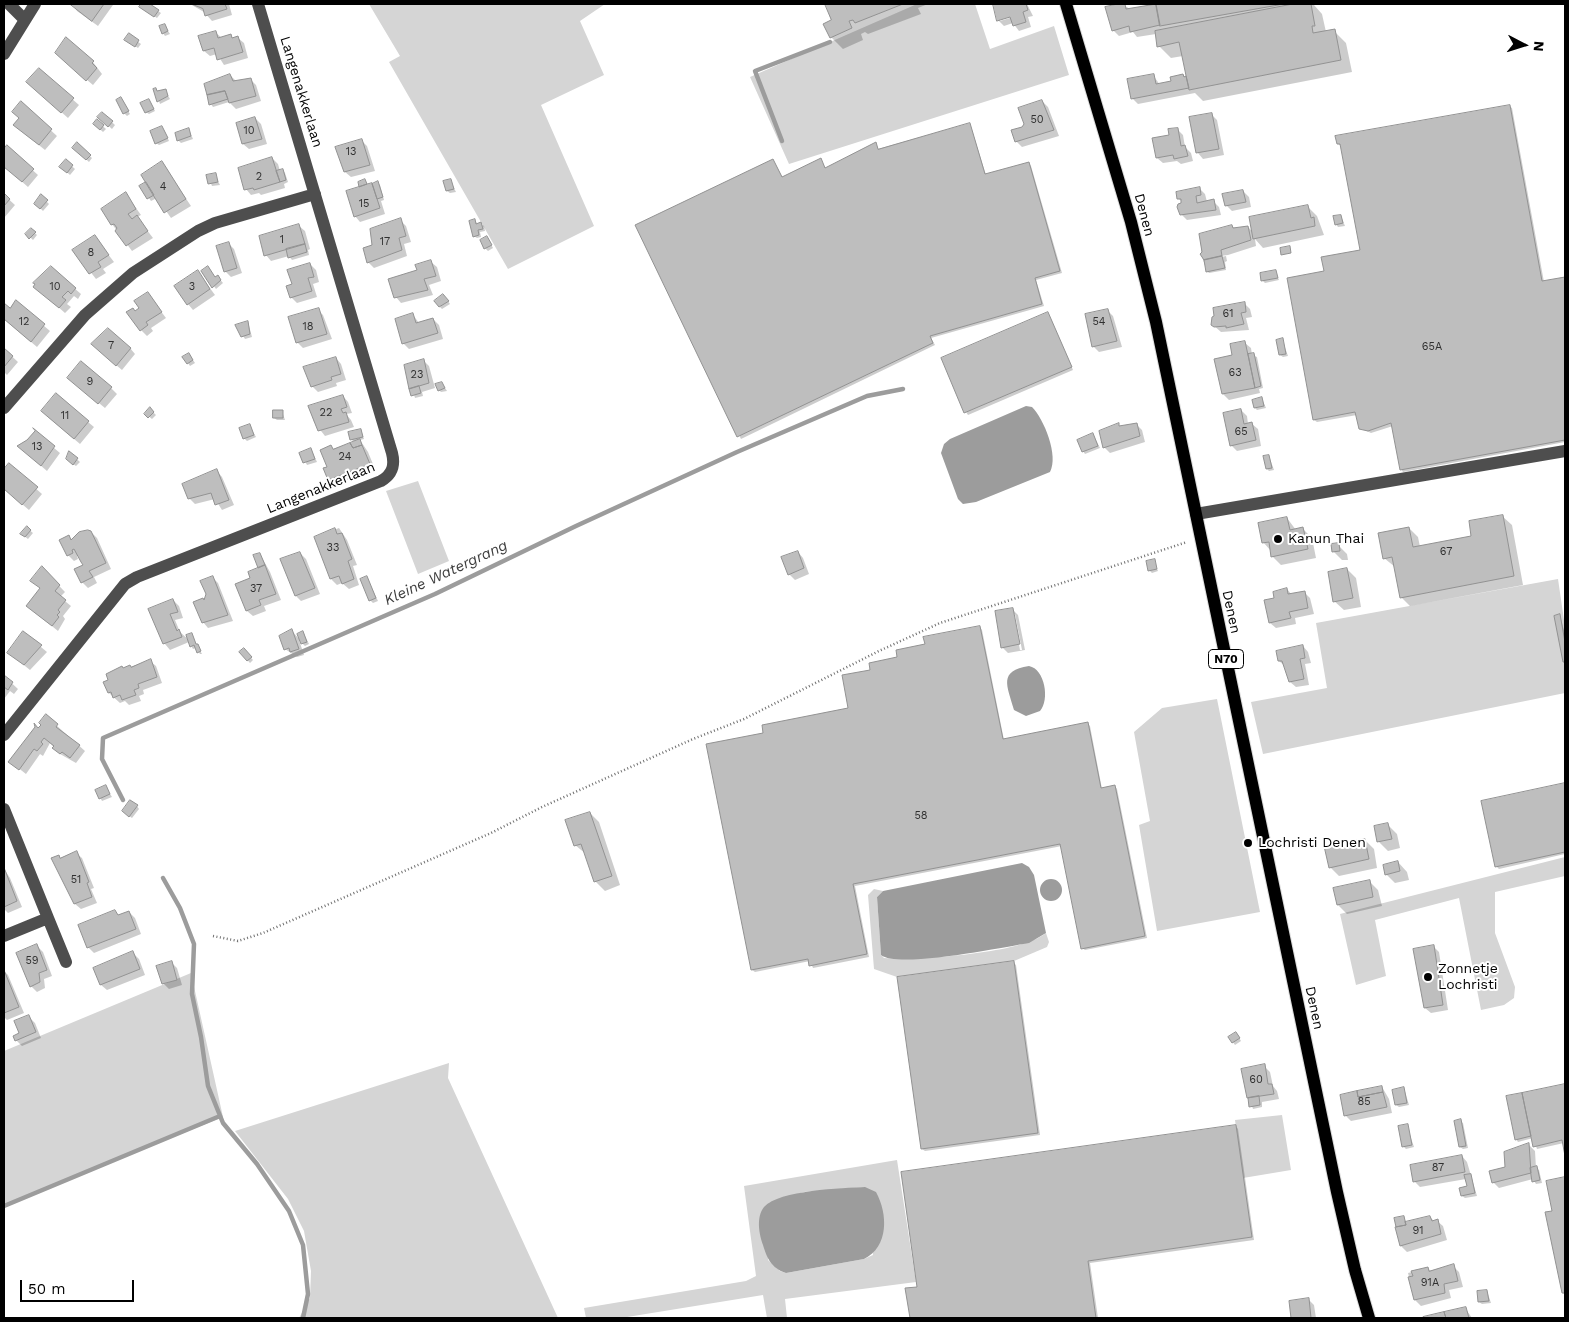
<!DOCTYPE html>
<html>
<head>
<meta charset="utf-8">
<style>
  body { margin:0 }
  #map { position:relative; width:1569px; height:1322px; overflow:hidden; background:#fff; font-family:"Work Sans",sans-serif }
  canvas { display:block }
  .frame { position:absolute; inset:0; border:5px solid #000; pointer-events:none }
  .north { position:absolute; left:1499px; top:20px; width:50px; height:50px; -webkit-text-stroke:4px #fff; paint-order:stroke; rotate:95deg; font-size:14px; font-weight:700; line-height:20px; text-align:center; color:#000 }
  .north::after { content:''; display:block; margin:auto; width:18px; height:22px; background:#000; clip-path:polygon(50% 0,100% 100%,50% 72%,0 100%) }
  .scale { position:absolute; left:20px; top:1280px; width:114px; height:22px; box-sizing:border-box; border:2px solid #000; border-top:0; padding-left:6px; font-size:15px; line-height:18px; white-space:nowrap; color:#000; -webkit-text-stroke:4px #fff; paint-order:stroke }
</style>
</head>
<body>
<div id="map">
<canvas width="1569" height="1322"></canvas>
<div class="frame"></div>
<div class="north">N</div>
<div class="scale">50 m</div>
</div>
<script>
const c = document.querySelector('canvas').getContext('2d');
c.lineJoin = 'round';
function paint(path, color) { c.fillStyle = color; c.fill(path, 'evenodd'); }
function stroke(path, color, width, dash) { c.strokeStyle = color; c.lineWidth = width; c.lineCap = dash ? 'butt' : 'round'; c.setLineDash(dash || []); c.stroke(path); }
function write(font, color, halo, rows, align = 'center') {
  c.font = font + ' "Work Sans",sans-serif'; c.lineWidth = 4; c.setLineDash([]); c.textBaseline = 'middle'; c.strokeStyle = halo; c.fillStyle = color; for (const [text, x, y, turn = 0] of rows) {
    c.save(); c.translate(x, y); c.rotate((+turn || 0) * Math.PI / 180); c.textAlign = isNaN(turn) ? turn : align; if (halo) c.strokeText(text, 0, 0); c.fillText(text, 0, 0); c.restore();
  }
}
paint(new Path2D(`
  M369 4H605L580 21 604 75 541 105 594 226 508 269 389 62 400 56Z
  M917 4H975L990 49 1054 26 1069 75 789 164 750 77Z
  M418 481 449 561 418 574 386 491Z
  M1558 579 1565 627V693L1263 754 1251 702 1327 688 1316 623Z
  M1217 699 1260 912 1157 931 1139 825 1150 821 1134 732 1162 708Z
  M1565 857V876L1495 892V933L1515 987 1514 998 1504 1005 1481 1010 1459 898 1375 920 1386 976 1356 985 1340 914Z
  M874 889 883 891 877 897 881 955 884 958C920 960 1020 954 1046 933L1049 942 1047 947 1014 961 897 977 874 969 868 895Z
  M191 973 223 1117 4 1205V1051Z
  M449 1063 448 1078 558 1318H299L310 1298 311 1271 304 1231 288 1199 235 1131Z
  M1282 1115 1291 1170 1243 1178 1235 1120Z
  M897 1160 916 1282 785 1299 787 1318H767L763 1295 621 1318H586L584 1308 746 1281 756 1276 744 1186ZM865 1187 873 1255 864 1259 786 1273 780 1271 768 1260 769 1203 804 1192Z`), '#d5d5d5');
paint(new Path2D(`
  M1026 406 1032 407C1044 419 1059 456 1050 472L976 502 963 504 958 499 941 453 944 444 950 439Z
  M1029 666C1045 669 1050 700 1040 711L1026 716 1014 710C1007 685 998 671 1029 666Z
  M1022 863 1029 867 1034 875 1046 933 1029 943C1004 947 898 969 881 955L877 897 883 891Z
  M1040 890a11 11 0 1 1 22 0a11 11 0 1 1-22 0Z
  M865 1187 876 1192C888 1214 889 1247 864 1259L786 1273C771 1268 767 1258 763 1245 759 1234 756 1217 764 1207 779 1190 843 1188 865 1187Z`), '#9c9c9c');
paint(new Path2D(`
  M72 4H111L113 5 98 26 77 11Z
  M143 4H148L161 13 157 18 143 9 141 7Z
  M190 4H229L232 15 212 21 204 12Z
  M826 4H928L918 8 921 14 868 34 865 32 861 34 863 40 843 49 831 37 833 21Z
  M994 4H1027L1033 16 1028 17 1031 27 1019 31 1013 23 1004 26 998 20ZM1016 16 1000 21V19Z
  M1122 4 1130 9 1149 6V4H1321L1314 5 1322 14 1326 32 1334 31 1346 43 1352 72 1203 101 1195 93 1138 104 1132 98 1153 75 1160 85 1183 76 1188 77 1183 56 1171 58 1159 46 1156 34 1137 37 1133 32 1119 36 1113 30 1107 8Z
  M165 26 170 34 165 36 163 33Z
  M215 32 222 38 230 36 234 39 238 38 244 43 248 58 224 65 217 54 210 56 204 51Z
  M129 35 141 44 138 48 129 42Z
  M62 59 93 62 102 74 93 85Z
  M39 70 79 105 68 118 34 88Z
  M230 75 236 81 250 79 256 85 261 101 236 109 229 102 213 107 211 104Z
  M155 89 158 92 165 90 170 99 160 104Z
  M121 99 130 114 127 116 124 113Z
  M1042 101 1048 107 1059 136 1022 147 1016 141Z
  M21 103 57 136 45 150 20 130Z
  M151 103 155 111 149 114 146 112Z
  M1509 106 1512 108 1544 282 1565 278V442L1403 472 1401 469 1393 426 1371 433 1360 428 1357 415 1317 422 1314 420 1325 272 1361 251 1342 146 1338 144Z
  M102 113 115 125 112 129 99 117Z
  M1211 114 1217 120 1224 155 1203 159 1198 153Z
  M255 118 261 124 267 144 249 149 243 144 237 123Z
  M97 121 106 129 103 132 94 124Z
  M970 124 986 175 1029 163 1031 166 1062 273 1036 280 1044 306 931 338 935 345 741 439 637 226 773 160 783 178 821 160 826 169 876 144 879 150Z
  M1177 129 1183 135 1185 147 1191 153 1193 161 1181 164 1177 161 1163 163 1157 158 1170 136Z
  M164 130 169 141 159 145 156 143Z
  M189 130 193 139 181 143 178 140Z
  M361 140 367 146 375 171 351 177 345 172Z
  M77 144 92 158 89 162 74 148Z
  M7 147 38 175 28 187 4 166V151Z
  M272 158 278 164 280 171 283 170 285 173 288 182 284 184 285 188 261 195 259 193 251 195 246 189Z
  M66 161 75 169 70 175 61 167Z
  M162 163 191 206 171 218 157 198 151 201 141 187 147 183Z
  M215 175 220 185 212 186 208 176Z
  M450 180 456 192 450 193 447 191Z
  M365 181 368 185 378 183 380 185 384 200 381 201 385 214 360 222 355 216 360 186Z
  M1199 188 1205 194 1207 202 1213 201 1219 207 1221 215 1187 220 1181 214 1183 203 1179 199Z
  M1243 191 1249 197 1251 207 1232 211 1226 205Z
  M126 194 141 215 137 217 153 238 132 251 112 224Z
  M4 195 15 205 4 218Z
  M41 196 49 204 43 211 35 203Z
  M1308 207 1317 216 1324 235 1263 248 1255 239 1256 246 1228 255 1206 258V260L1226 256 1227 261 1225 262 1226 270 1209 273 1207 271 1202 257 1200 235 1232 226 1235 229 1248 227 1253 232Z
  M1341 216 1345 226 1338 227 1336 224Z
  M400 220 406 226 411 242 404 244 407 256 374 268 368 262 373 246Z
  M475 220 478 225 481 224 484 226 485 231 480 232 481 237 477 238 474 236Z
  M299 226 305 231 310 249 308 250 309 255 292 260 289 256 271 261 266 255Z
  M31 229 37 235 33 240 27 234Z
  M95 237 114 262 103 269 106 273 96 279 74 251Z
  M487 237 493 248 488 251 485 248Z
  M228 243 234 249 242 273 231 277 225 271Z
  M431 262 437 267 441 281 429 285 433 295 401 303 396 297 418 271Z
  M310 264 316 270 319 282 313 284 317 297 297 303 291 297 293 285Z
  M51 268 81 294 78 299 74 296 67 304 71 307 65 313 41 292Z
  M203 271 215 279 218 277 223 283 216 289Z
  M1275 271 1279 280 1265 283 1262 280Z
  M198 272 215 295 193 310 188 304Z
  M147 293 166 318 151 328 153 331 147 336 141 330 135 312 140 309Z
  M446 298 450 304 442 309 440 307Z
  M16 302 50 331 37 347 4 319V305L10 309Z
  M1244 303 1250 309 1252 317 1246 318 1249 330 1221 332 1212 324Z
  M317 309 323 315 332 339 303 348 297 342Z
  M1107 310 1113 316 1122 347 1099 352 1093 346Z
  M1048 313 1073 370 968 415 966 412Z
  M413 315 419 323 433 319 439 325 443 339 409 349 403 343Z
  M248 322 252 337 245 339 237 326Z
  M1282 339 1288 356 1283 357 1280 355Z
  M1245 343 1251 348 1252 355 1257 357 1263 388 1259 389 1260 393 1229 400 1223 394 1216 360 1234 356Z
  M130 348 135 354 122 370 98 350Z
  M4 349 18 362 7 375 4 372Z
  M191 357 195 363 190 366 188 363Z
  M336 358 341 364 346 380 336 383 337 386 318 392 312 386Z
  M423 360 429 366 435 388 422 392 423 396 415 398 405 365Z
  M74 383 111 388 117 394 105 408Z
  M442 383 447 391 441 392 439 390Z
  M343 396 348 402 352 413 346 414 351 420 354 427 325 436 314 422 309 407Z
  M1262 399 1266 408 1257 410 1255 408Z
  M150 409 156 415 152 419 146 414Z
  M1241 410 1247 416 1248 424H1252L1258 429 1261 446 1237 451 1231 445Z
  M282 411 285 420H277L274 418Z
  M48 417 88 422 94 427 80 444Z
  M1136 424 1142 430 1145 442 1110 453 1104 447 1118 425 1121 427Z
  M249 425 256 437 247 441 244 438Z
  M361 430 364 439 360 440 368 452 375 469 335 485 329 480 331 447 334 450 354 442 351 439Z
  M35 432 60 453 47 471 26 453Z
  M1093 434 1100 448 1085 454 1083 451Z
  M311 449 317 462 307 465 301 453Z
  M70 453 80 462 76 466 70 462Z
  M1269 456 1274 470 1269 471 1267 469Z
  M9 465 42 494 29 510 4 489V471Z
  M217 471 222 477 234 505 222 510 215 499 195 504 189 498Z
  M1502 516 1512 525 1523 585 1410 606 1401 597 1395 567 1384 558 1409 528 1418 537 1420 547 1473 537Z
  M1287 518 1296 530 1303 529 1312 538 1316 558 1281 565 1272 556 1271 551 1263 542Z
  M27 528 33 533 28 539 24 536Z
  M339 528 347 540 357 565 353 566 359 585 349 589 342 583 337 585 331 579 316 537Z
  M91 532 97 538 111 569 94 577 97 583 88 588 82 582 85 566 79 555 77 556 78 559 74 561 68 555 69 537 73 540Z
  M1338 545 1347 554 1348 560H1342L1333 551Z
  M798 552 803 558 809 574 795 580 789 574Z
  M300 553 306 559 320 594 301 601 296 596Z
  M260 554 270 572 281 600 264 606 266 611 253 616 247 611 260 569Z
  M1154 561 1158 571 1152 573 1149 570Z
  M42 568 65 592 60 597 71 606 63 616 65 619 58 631 27 606 41 589 38 586Z
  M1347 569 1356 578 1361 607 1344 610 1334 601Z
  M212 577 218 583 233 621 208 628 203 622 205 601Z
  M367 578 378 601 373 603 370 600Z
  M1287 589 1292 595 1304 592 1310 598 1314 614 1295 618 1296 624 1276 628 1270 623 1275 599Z
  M173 600 179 606 183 618 175 620 180 632 189 640 191 634 202 654H200L196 648 193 649 189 642 170 650 165 644 150 610Z
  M1012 609 1018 615 1025 650 1008 653 1002 647ZM1013 614H1015L1022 650H1020Z
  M1560 616 1565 634V663L1564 662Z
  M980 627 982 630 1004 740 1088 724 1090 726 1102 789 1115 786 1117 789 1147 938 1085 950 1082 948 1062 846 855 886 869 957 813 968 810 961 755 972 752 970 765 734 850 709 872 671 926 645Z
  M292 631 300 640 303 632 309 644 305 646 299 640 304 655 297 657 285 649Z
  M23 632 47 652 30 670 15 658Z
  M1303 646 1308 652 1311 663 1305 664 1309 685 1296 687 1290 682 1286 667 1279 661Z
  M244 650 253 660 250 663 241 653Z
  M150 661 156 666 162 683 143 690 144 694 139 696 141 701 129 705 125 701 120 703 109 693 105 683 123 669Z
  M4 676 18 689 14 694 10 691 4 699Z
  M46 716 85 751 76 763 60 754 50 743 43 756 40 754 26 774 17 767Z
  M1565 785V854L1499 869 1496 866 1482 802Z
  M106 787 112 797 102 801 97 791Z
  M137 806 139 809 132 818 126 814Z
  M590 813 599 822 620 885 605 891 596 882 586 854 575 845Z
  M1388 825 1397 834 1400 848 1388 851 1379 842Z
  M1365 840 1374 849 1377 868 1339 876 1330 867Z
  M76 853 82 858 94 888 91 889 97 903 81 909 75 904 53 858 59 856 61 859Z
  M1398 862 1407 872 1409 880 1395 883 1386 874Z
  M4 869 10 878 22 907 8 913 4 909Z
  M1369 881 1378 890 1382 906 1347 914 1338 905Z
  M115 912 119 916 129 912 135 918 141 934 94 953 88 947Z
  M37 946 43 952 52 976 44 979 45 988 37 992 31 986Z
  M1433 946 1439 952 1448 1010 1431 1013 1425 1008Z
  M133 953 139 959 145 975 107 990 101 985 95 968Z
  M171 962 177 968 182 985 169 989 163 983Z
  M1013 962 1016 965 1040 1135 925 1151 922 1149Z
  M4 971 8 975 24 1013 7 1020 4 1017Z
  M29 1017 35 1023 41 1038 22 1046 16 1040Z
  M1238 1036 1241 1041 1235 1045 1230 1038Z
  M1264 1066 1270 1072 1273 1086 1277 1091 1279 1099 1262 1102V1107L1253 1109 1249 1097Z
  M1565 1085V1150L1564 1143 1537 1149 1533 1138 1518 1142 1516 1139 1508 1097Z
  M1382 1087 1389 1099 1392 1113 1351 1121 1346 1116Z
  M1404 1088 1409 1105 1399 1107 1396 1105Z
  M1460 1121 1463 1123 1468 1148 1463 1149 1460 1147Z
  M1236 1126 1238 1129 1254 1240 1090 1263 1098 1318H911L907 1289 918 1288Z
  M1407 1126 1414 1147 1406 1149 1403 1146Z
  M1529 1145 1535 1151 1536 1168 1539 1170 1542 1183 1536 1184 1533 1179 1499 1188 1493 1182Z
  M1462 1156 1467 1162 1477 1196 1465 1198 1462 1196 1468 1187 1466 1179 1420 1187 1415 1182Z
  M1565 1178V1295L1563 1293 1553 1212 1547 1182Z
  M1403 1217 1407 1223 1430 1217 1435 1222 1437 1221 1443 1226 1447 1240 1407 1252 1401 1246 1397 1228Z
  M1453 1266 1459 1272 1463 1287 1449 1290 1451 1298 1421 1306 1415 1300 1408 1273 1428 1268 1431 1272Z
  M1487 1291 1491 1303 1482 1304 1479 1302Z
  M1308 1299 1314 1305 1316 1318H1292L1290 1302Z
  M1465 1308 1472 1318H1424Z`), '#0003');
stroke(new Path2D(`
  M782 141 755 71 830 42
  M123 800 102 759 103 738 435 594 576 526 737 452 867 396 903 389
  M163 878 180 908 194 944 192 994 201 1037 208 1086 223 1123 257 1164 289 1211 303 1245 308 1294 303 1318
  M4 1206 220 1116`), '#9c9c9c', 4.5);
const building = new Path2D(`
  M70 4H104L92 21Z
  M141 4H150L159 10 154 17 139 7Z
  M192 4H225L227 9 205 16 203 9Z
  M825 4H903L855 23 853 20 849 21 852 28 830 38 823 24 831 20Z
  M993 4H1026L1028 10 1023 12 1026 22 1013 26 1010 17 997 21Z
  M1118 4H1125L1126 9 1156 4 1160 25 1130 32 1129 26 1112 31 1105 7Z
  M1156 4H1284L1160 26Z
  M1293 4H1311L1315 26H1312L1313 33 1335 29 1341 60 1189 90 1179 42 1157 47 1155 31Z
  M165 24 168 31 162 34 159 26Z
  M216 31 218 38 231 34 232 38 238 36 243 52 217 60 214 48 203 51 198 36Z
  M129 33 139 40 135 47 124 40Z
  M66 37 94 61 92 63 97 68 86 81 55 53Z
  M39 68 74 98 61 113 26 82Z
  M230 74 233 81 251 78 256 96 229 103 225 91 207 95 204 84Z
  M1154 74 1156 84 1171 81 1170 77 1183 74 1184 77 1186 76 1189 88 1131 99 1127 79Z
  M156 88 157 91 166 89 168 96 157 102 153 89Z
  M225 91 228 99 209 105 207 95Z
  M121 97 129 111 123 114 116 100Z
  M149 99 154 109 145 113 140 103Z
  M1042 100 1054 130 1015 142 1011 130 1022 127 1024 124 1018 108Z
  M21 101 52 129 39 145 13 125 19 118 12 112Z
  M1510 105 1542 281 1565 277V440L1400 470 1391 423 1368 431 1359 429 1355 412 1313 420 1287 278 1324 271 1321 257 1360 250 1340 144H1337L1335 136Z
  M102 112 113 121 108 127 97 117Z
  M1212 113 1219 149 1196 153 1189 117Z
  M255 117 262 139 242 144 236 123Z
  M97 119 104 125 100 130 93 124Z
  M970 123 985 174 1029 162 1060 271 1035 278 1042 304 930 336 933 343 737 437 635 225 773 159 782 177 821 158 825 168 876 142 878 149Z
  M162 126 168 138 155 144 150 131Z
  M189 128 191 136 177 141 175 133Z
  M1178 128 1181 146 1185 145 1188 156 1174 159 1173 155 1156 158 1152 138 1169 135 1168 129Z
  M362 139 370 165 344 172 335 147Z
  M77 142 91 155 86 160 72 148Z
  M7 145 34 169 22 182 4 167V149Z
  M272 157 280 182 254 190 253 188 244 190 238 168Z
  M66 159 73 165 67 173 59 167Z
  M162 161 186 199 164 213 141 175Z
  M283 169 286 180 280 182 276 171Z
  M216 173 218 182 208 184 206 175Z
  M365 179 367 184 359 187 358 182Z
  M451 179 454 189 446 191 443 181Z
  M378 181 383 197 377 199 372 184Z
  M146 182 154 195 147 199 139 186Z
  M372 183 380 208 354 217 346 191Z
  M1200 187 1201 195 1196 196 1197 203 1214 199 1216 210 1180 215 1177 207 1178 204 1181 203V199H1177L1176 192Z
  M1243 190 1246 202 1225 206 1222 194Z
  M126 192 136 209 128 214 132 219 137 215 148 231 126 246 115 231 117 228 114 224 111 225 101 209Z
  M4 193 10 199 4 206Z
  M41 194 48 200 40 209 34 204Z
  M1308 205 1311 218 1314 217 1315 226 1253 239 1249 217Z
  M1341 215 1343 223 1335 225 1333 216Z
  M401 218 406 236 399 238 402 250 367 263 363 248 372 245 370 229Z
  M475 219 476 224 481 222 483 229 478 230 479 235 473 237 469 221Z
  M299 224 305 244 264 256 259 236Z
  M1232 225 1233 228 1248 226 1251 240 1221 250 1222 256 1204 260 1200 254 1202 252 1199 234Z
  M31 228 36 232 29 239 25 234Z
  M95 235 109 255 98 262 101 267 89 274 72 250Z
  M487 236 492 245 484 249 480 240Z
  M229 242 237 268 224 272 216 246Z
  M305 244 307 252 288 258 286 249Z
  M1290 246 1291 253 1281 255 1280 248Z
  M1222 256 1225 268 1206 272 1204 260Z
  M431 260 436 276 424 279 428 290 394 298 388 279 417 270 415 265Z
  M310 263 314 277 308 278 312 291 290 298 286 286 292 284 287 270Z
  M51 266 76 288 71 294 68 291 62 297 66 300 59 308 33 287 35 284 33 283Z
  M208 266 215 277 218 275 221 280 212 288 201 271Z
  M198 270 210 289 187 305 174 286Z
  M1276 270 1278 278 1261 281 1260 273Z
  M148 292 162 312 146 322 148 325 140 331 126 312 133 308 135 311 139 308 134 301Z
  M443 294 449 301 439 307 434 301Z
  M16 300 45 324 31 342 4 319V303L10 308Z
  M1245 302 1246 312 1241 313 1244 324 1226 328V326L1214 327 1211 325 1212 317 1214 316 1213 308Z
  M319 308 327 334 296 343 288 317Z
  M1108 309 1117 341 1092 347 1085 314Z
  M1048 312 1072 367 964 413 941 358Z
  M413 313 416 323 433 318 438 333 402 344 395 319Z
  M248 321 250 334 241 337 235 325Z
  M108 328 131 348 116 366 91 344Z
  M1283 338 1286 354 1279 355 1276 340Z
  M1245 341 1255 388 1222 394 1214 359 1232 355 1230 344Z
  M4 348 13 356 4 367Z
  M189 353 193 360 187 364 182 357Z
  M1254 353 1261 386 1255 388 1248 354Z
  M336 357 341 374 331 377 332 380 311 387 303 367Z
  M424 359 429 383 409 389 404 365Z
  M81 361 112 387 98 404 67 378Z
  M442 382 445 388 438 391 435 384Z
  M419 386 421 393 411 396 409 389Z
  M56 393 89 421 74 439 41 411Z
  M343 395 347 407 341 409 343 413 346 412 349 422 318 431 308 406Z
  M1262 397 1264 406 1254 408 1252 400Z
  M150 407 154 412 148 418 144 414Z
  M1241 409 1244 424 1252 422 1256 440 1230 446 1223 413Z
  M273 410H283V418H273Z
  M1119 423V426L1137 423 1140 436 1103 448 1099 431Z
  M250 424 254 435 243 439 239 428Z
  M33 428 55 446 41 466 17 446 27 440 35 431Z
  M361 429 363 437 350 440 348 432Z
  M1093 433 1098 446 1082 452 1077 440Z
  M360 439 362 445 353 448 350 443Z
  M350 443 353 448 362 445 370 464 328 480 323 468 327 467 320 450 331 445 333 449Z
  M311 448 315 459 303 463 299 453Z
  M69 451 78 458 73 465 66 459Z
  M1269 455 1272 468 1266 469 1263 456Z
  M9 463 38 487 22 505 4 489V469Z
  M217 469 229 500 215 505 211 493 188 499 182 484Z
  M1503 515 1514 576 1400 598 1392 557 1383 559 1378 533 1409 527 1413 547 1471 536 1469 521Z
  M1287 517 1290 530 1303 527 1308 549 1271 557 1269 542 1262 543 1258 523Z
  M27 526 31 530 25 537 20 534Z
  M335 528 337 534 342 533 352 559 348 561 354 579 342 584 339 576 330 579 314 537Z
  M88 530 91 531 106 563 89 571 93 577 81 583 74 569 83 565 81 562 74 549 72 550 73 553 67 556 59 540 69 535 71 540 79 532Z
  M1339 543 1340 551 1332 552 1331 544Z
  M798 551 804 568 788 575 781 557Z
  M300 552 315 588 295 596 280 559Z
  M260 553 265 565 258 568 253 555Z
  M1155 559 1157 569 1148 571 1146 561Z
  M265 565 276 594 259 600 261 605 246 611 235 584 250 578 248 572Z
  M42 566 60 585 55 591 66 600 58 610 60 612 57 615 59 617 52 626 26 606 40 588 30 581Z
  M1347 568 1353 598 1333 602 1328 572Z
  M213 576 228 615 202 623 193 602 203 598 204 600 206 594 200 581Z
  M367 576 376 598 369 601 360 579Z
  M1287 588 1288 594 1305 591 1308 608 1289 612 1291 618 1269 623 1264 600 1274 598 1273 592Z
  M173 599 178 612 170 614 177 631 179 629 182 637 163 644 148 609Z
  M1013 608 1020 644 1001 648 995 611Z
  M1560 614 1565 642V662H1563L1554 616Z
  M980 626 1003 739 1088 722 1101 788 1115 785 1145 936 1081 949 1060 844 853 884 867 954 809 966 808 959 751 970 706 744 763 733 762 725 848 708 842 675 870 670 869 663 897 657 896 650 925 644 923 637Z
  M292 629 299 649 290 652 289 648 284 650 279 636Z
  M23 631 42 645 24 665 7 653Z
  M303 631 307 642 301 644 297 634Z
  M192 633 196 644H198L201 651 197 653 194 645 190 647 186 635Z
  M1303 645 1305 658 1300 659 1304 679 1289 682 1282 661H1278L1276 651Z
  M244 648 252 657 247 661 239 652Z
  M151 659 157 677 138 684 139 688 134 690 136 695 122 700 120 695 113 698 111 692 108 693 103 682 108 680 106 674 122 666 123 668 130 665 131 667Z
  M4 675 13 682 8 690 4 687Z
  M46 714 58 724 56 727 80 745 70 758 62 752 60 754 52 748 54 746 44 738 41 742 43 744 37 751 34 749 19 770 8 762 35 727 34 723 38 728 41 725 39 723Z
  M1565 783V852L1495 867 1481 801Z
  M106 785 110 794 99 799 95 790Z
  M130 800 138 805 129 817 122 811Z
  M590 812 612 876 594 882 581 844 574 846 565 820Z
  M1388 823 1392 839 1377 842 1374 826Z
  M1365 839 1369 859 1329 868 1324 846Z
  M77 851 89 882 87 883 92 897 74 904 51 858 59 855 60 858Z
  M1398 861 1400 871 1385 875 1383 865Z
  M5 870 17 901 4 907V871Z
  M1370 880 1373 897 1337 905 1333 888Z
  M115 910 118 915 129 911 136 929 87 948 78 925Z
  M37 944 47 970 39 973 40 982 30 987 16 953Z
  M1434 945 1443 1005 1424 1008 1413 949Z
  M133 951 140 969 100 985 93 968Z
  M172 961 177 980 162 984 156 966Z
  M1014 961 1038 1133 921 1149 897 977Z
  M4 970 19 1007 4 1013Z
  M29 1015 36 1032 15 1041 13 1036 19 1033 14 1021Z
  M1236 1032 1240 1038 1232 1043 1228 1037Z
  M1265 1064 1268 1084H1272L1274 1094 1247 1098 1241 1069Z
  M1565 1084V1156L1562 1140 1533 1147 1522 1093Z
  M1382 1086 1383 1092 1358 1097 1357 1091Z
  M1404 1087 1407 1103 1395 1105 1392 1090Z
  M1357 1091 1358 1097 1383 1092 1387 1107 1344 1116 1340 1095Z
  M1522 1093 1531 1136 1515 1140 1506 1096Z
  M1259 1096 1260 1105 1249 1107 1248 1098Z
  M1461 1119 1466 1146 1459 1147 1454 1121Z
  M1408 1124 1412 1145 1402 1147 1398 1126Z
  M1236 1125 1252 1237 1088 1261 1096 1318H910L905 1288 917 1287 901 1172Z
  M1529 1143 1531 1173 1492 1183 1489 1171 1505 1167 1504 1152Z
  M1462 1155 1465 1172 1413 1182 1410 1165Z
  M1537 1166 1540 1180 1532 1182 1530 1168Z
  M1471 1174 1475 1193 1461 1196 1459 1188 1467 1186 1464 1175Z
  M1565 1177V1293H1562L1545 1212 1552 1211 1546 1181Z
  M1404 1216 1406 1225 1396 1227 1394 1218Z
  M1430 1216 1432 1221 1438 1219 1441 1234 1400 1246 1395 1227 1406 1225 1405 1222Z
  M1454 1264 1458 1281 1444 1284 1445 1293 1414 1300 1408 1277 1413 1276 1411 1271 1428 1267 1429 1271Z
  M1487 1290 1489 1301 1478 1302 1477 1291Z
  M1309 1298 1311 1318H1291L1289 1301Z
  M1466 1307 1469 1318H1446L1444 1312Z
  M1444 1312 1446 1318H1423V1317Z`);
paint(building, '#bebebe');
stroke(building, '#929292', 1);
const major = new Path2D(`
  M1066 4 1131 222 1156 322 1337 1192 1355 1270 1369 1318`);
stroke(major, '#dbdbdb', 14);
stroke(new Path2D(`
  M213 936 238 941 263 933 491 833 542 807 693 739 744 719 879 651 940 623 1187 542`), '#707070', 2.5, [1, 2.5]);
stroke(new Path2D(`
  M9 4 25 20
  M4 54 35 4
  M4 408 85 315 133 273 198 231 215 223 315 194
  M1196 514 1565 451
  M4 735 125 584 137 577 381 481C393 474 395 465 392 453L258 4
  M4 809 48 918 4 936
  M48 918 66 962`), '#4e4e4e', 12);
stroke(major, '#000', 12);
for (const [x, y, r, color] of [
  [1278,539,5,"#000"],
  [1248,843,5,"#000"],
  [1428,977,5,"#000"]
]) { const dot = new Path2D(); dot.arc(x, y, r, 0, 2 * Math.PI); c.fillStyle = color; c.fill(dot); stroke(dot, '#fff', 2); }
write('11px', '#303030', null, [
  ["50",1037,120],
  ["10",249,131],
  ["13",351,152],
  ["2",259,177],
  ["4",163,187],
  ["15",364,204],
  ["1",282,240],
  ["17",385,242],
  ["8",91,253],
  ["10",55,287],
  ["3",192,287],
  ["61",1228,314],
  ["12",24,322],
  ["54",1099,322],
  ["18",308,327],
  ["7",111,346],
  ["65A",1432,347],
  ["63",1235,373],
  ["23",417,375],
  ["9",90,382],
  ["22",326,413],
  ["11",65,416],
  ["65",1241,432],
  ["13",37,447],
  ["24",345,457],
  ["33",333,548],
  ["67",1446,552],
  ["37",256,589],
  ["58",921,816],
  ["51",76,880],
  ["59",32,961],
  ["60",1256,1080],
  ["85",1364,1102],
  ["87",1438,1168],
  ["91",1418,1231],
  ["91A",1430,1283]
]);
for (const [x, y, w] of [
  [1226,659,35]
]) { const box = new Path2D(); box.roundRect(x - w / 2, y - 9.5, w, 19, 4); c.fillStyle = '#fff'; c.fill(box); stroke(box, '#000', 1); }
write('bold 12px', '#000', null, [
  ["N70",1226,659]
]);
write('14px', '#000', '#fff', [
  ["Langenakkerlaan",301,92,73],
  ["Denen",1144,215,75],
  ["Langenakkerlaan",321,488,-22],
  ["Denen",1231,612,78],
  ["Denen",1314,1008,78]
]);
write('14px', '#000', '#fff', [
  ["Kanun Thai",1288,539],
  ["Lochristi Denen",1258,843],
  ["Zonnetje",1438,969],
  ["Lochristi",1438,985]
], 'left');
write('italic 15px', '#3d3d3d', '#fff', [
  ["Kleine Watergrang",446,573,-25]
]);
</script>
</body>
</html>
